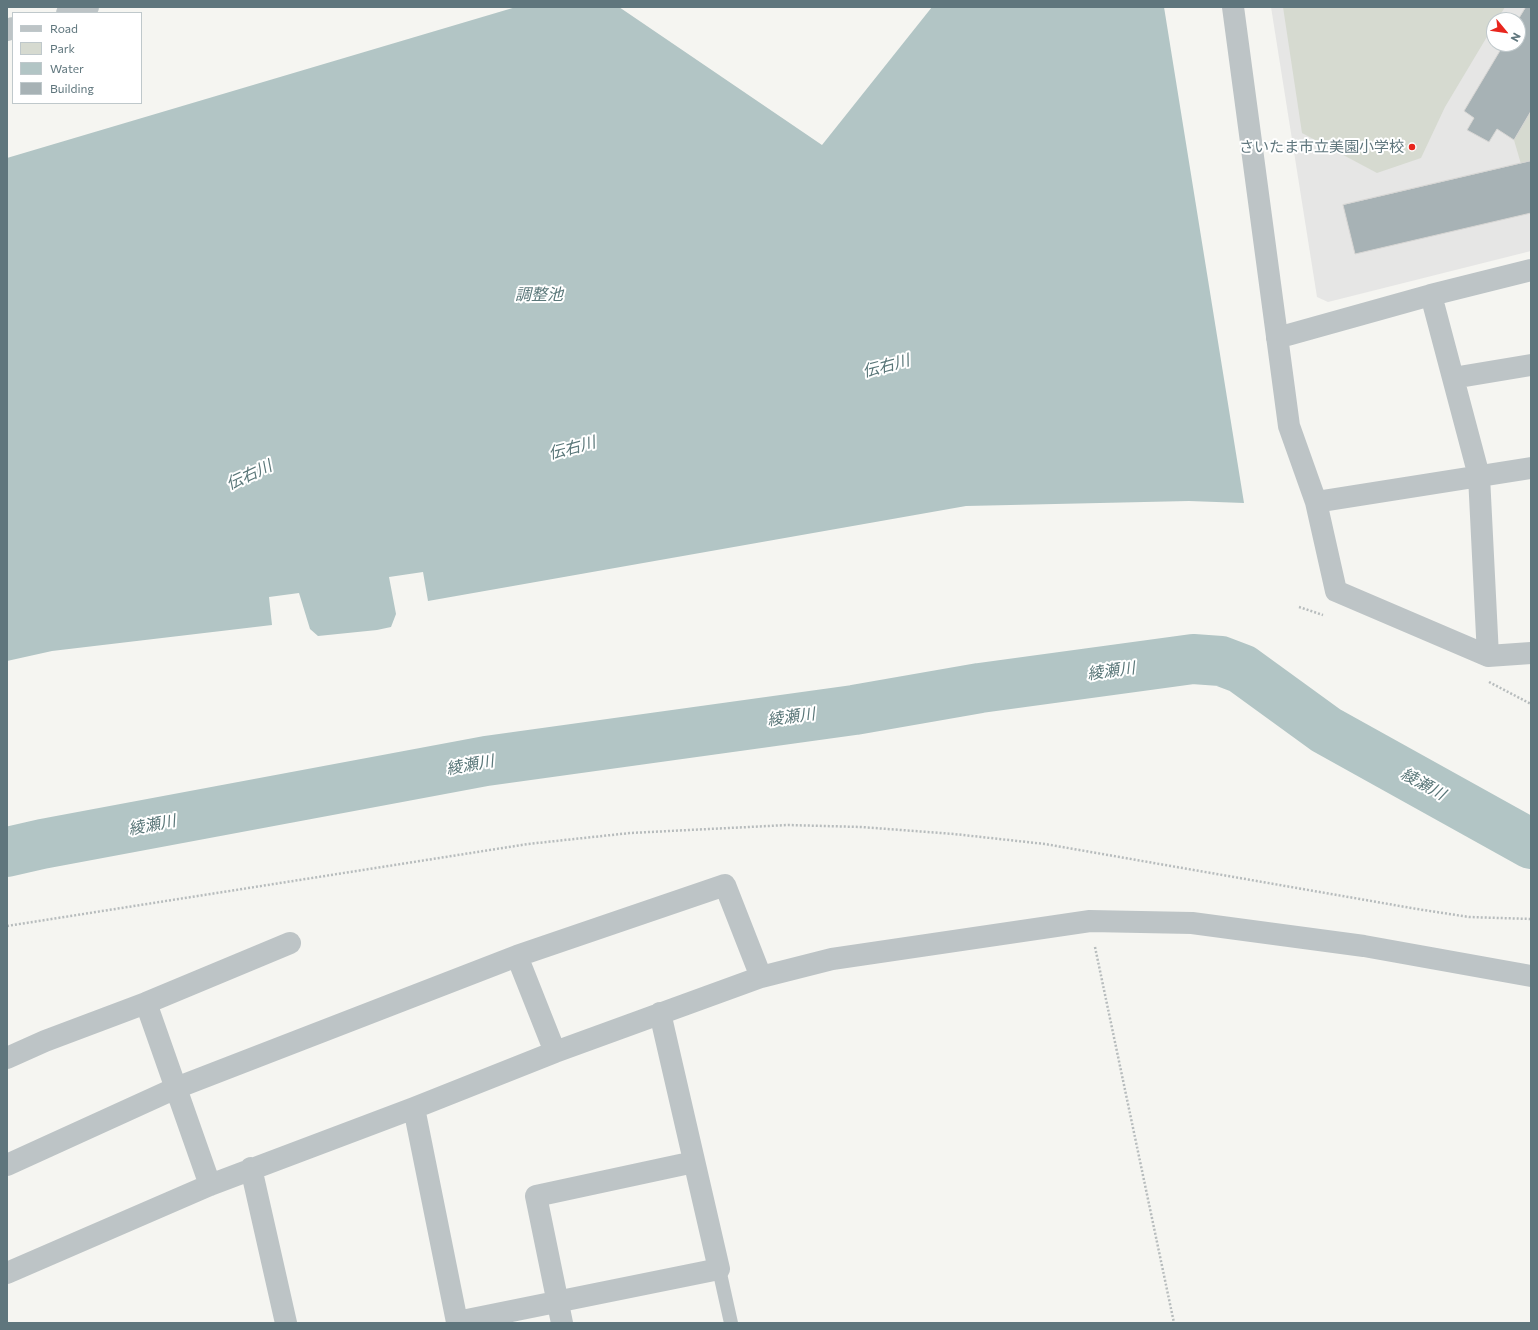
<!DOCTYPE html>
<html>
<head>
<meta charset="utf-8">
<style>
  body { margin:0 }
  #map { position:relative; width:1538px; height:1330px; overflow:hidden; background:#f5f5f1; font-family:Commissioner,sans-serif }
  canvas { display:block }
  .frame { position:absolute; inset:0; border:8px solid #5f767d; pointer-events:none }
  .legend { position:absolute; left:12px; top:12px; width:130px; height:92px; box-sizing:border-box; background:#fff; border:1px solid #bfc8cb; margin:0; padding:5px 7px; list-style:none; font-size:12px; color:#5f767d }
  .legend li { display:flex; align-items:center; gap:8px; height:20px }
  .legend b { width:20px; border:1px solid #bfc8cb }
  .north { position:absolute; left:1486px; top:12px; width:40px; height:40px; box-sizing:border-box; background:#fff; border:1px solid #bfc8cb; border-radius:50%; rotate:119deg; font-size:11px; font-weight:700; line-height:16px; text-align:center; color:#5f767d }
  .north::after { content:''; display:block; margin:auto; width:14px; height:18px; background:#e8261e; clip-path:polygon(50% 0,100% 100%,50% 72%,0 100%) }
</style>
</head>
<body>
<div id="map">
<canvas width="1538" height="1330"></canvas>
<div class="frame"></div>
<ul class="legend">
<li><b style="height:5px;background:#bdc4c6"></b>Road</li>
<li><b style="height:11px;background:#d6dad0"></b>Park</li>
<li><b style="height:11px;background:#b2c5c5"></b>Water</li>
<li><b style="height:11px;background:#a7b2b5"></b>Building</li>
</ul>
<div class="north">N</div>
</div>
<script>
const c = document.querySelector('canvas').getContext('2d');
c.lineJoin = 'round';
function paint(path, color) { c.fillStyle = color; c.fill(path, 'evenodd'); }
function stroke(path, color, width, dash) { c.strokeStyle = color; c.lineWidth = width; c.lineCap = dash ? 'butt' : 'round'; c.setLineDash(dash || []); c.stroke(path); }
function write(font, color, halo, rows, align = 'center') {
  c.font = font + ' Commissioner,"Noto Sans JP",sans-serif'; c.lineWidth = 4; c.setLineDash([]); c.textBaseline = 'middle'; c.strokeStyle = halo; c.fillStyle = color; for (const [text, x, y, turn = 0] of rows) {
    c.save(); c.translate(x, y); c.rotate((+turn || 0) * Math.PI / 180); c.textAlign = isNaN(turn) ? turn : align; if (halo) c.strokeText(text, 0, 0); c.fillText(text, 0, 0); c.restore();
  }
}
paint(new Path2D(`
  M1271 7H1531V251L1328 302 1317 297ZM1494 20H1518V44H1494Z`), '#e6e6e5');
paint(new Path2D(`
  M1283 7H1505L1497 20H1494V25L1445 107 1421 158 1377 173 1302 133Z
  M1531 111V161L1521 164 1514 140Z`), '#d6dad0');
paint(new Path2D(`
  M516 7H619L822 145 932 7H1164L1244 503 1189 501 966 506 428 601 423 572 389 577 396 614 391 627 377 630 318 636 310 629 299 593 269 597 272 625 52 651 7 661V158Z`), '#b2c5c5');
stroke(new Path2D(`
  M7 852 42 844 486 761 854 710 980 688 1193 659 1221 661 1242 669 1326 730 1531 844`), '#b2c5c5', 50);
const building = new Path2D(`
  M1526 7H1531V111L1514 140 1497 129 1489 142 1467 130 1474 118 1464 111 1504 44H1518V20Z
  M1531 161V213L1355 254 1343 205Z`);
paint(building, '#a7b2b5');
stroke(building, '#d7d6d4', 1);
stroke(new Path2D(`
  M1299 607 1323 615
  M1489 682 1531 704
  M7 926 528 844 630 833 788 825 861 827 954 834 1045 844 1417 909 1469 917 1531 919
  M1095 947 1174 1323`), '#b7bcbd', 2.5, [2, 2]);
stroke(new Path2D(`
  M719 1269 731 1323`), '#bdc4c6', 14);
stroke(new Path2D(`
  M1233 7 1289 426 1316 502 1531 468
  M67 13 88 7
  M7 30 13 28
  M1431 295 1479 476 1488 656
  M1277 338 1431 295 1531 270
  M1453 378 1531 365
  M1316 502 1336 591 1488 656 1531 653
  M517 956 555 1052
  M146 1003 210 1185
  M7 1058 45 1041 146 1003 290 943
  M414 1108 457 1322 719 1269 660 1013
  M7 1165 176 1088 517 956 725 885 761 977
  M251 1168 286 1323
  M7 1273 210 1185 414 1108 555 1052 761 977 832 959 1090 921 1192 923 1364 946 1531 976
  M562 1323 536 1196 694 1162`), '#bdc4c6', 22);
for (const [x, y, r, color] of [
  [1412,147,4,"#e8261e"]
]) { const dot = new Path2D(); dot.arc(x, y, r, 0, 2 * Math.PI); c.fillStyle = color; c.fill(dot); stroke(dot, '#fff', 1.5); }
write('15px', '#5f767d', '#fff', [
  ["さいたま市立美園小学校",1404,147]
], 'right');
write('italic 16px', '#5a7779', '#fff', [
  ["調整池",539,295],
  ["伝右川",886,366,-15],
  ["伝右川",572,448,-15],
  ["伝右川",249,475,-25],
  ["綾瀬川",1111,671,-8],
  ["綾瀬川",791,717,-8],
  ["綾瀬川",470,765,-10],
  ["綾瀬川",1423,784,29],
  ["綾瀬川",152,825,-11]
]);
</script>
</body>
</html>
